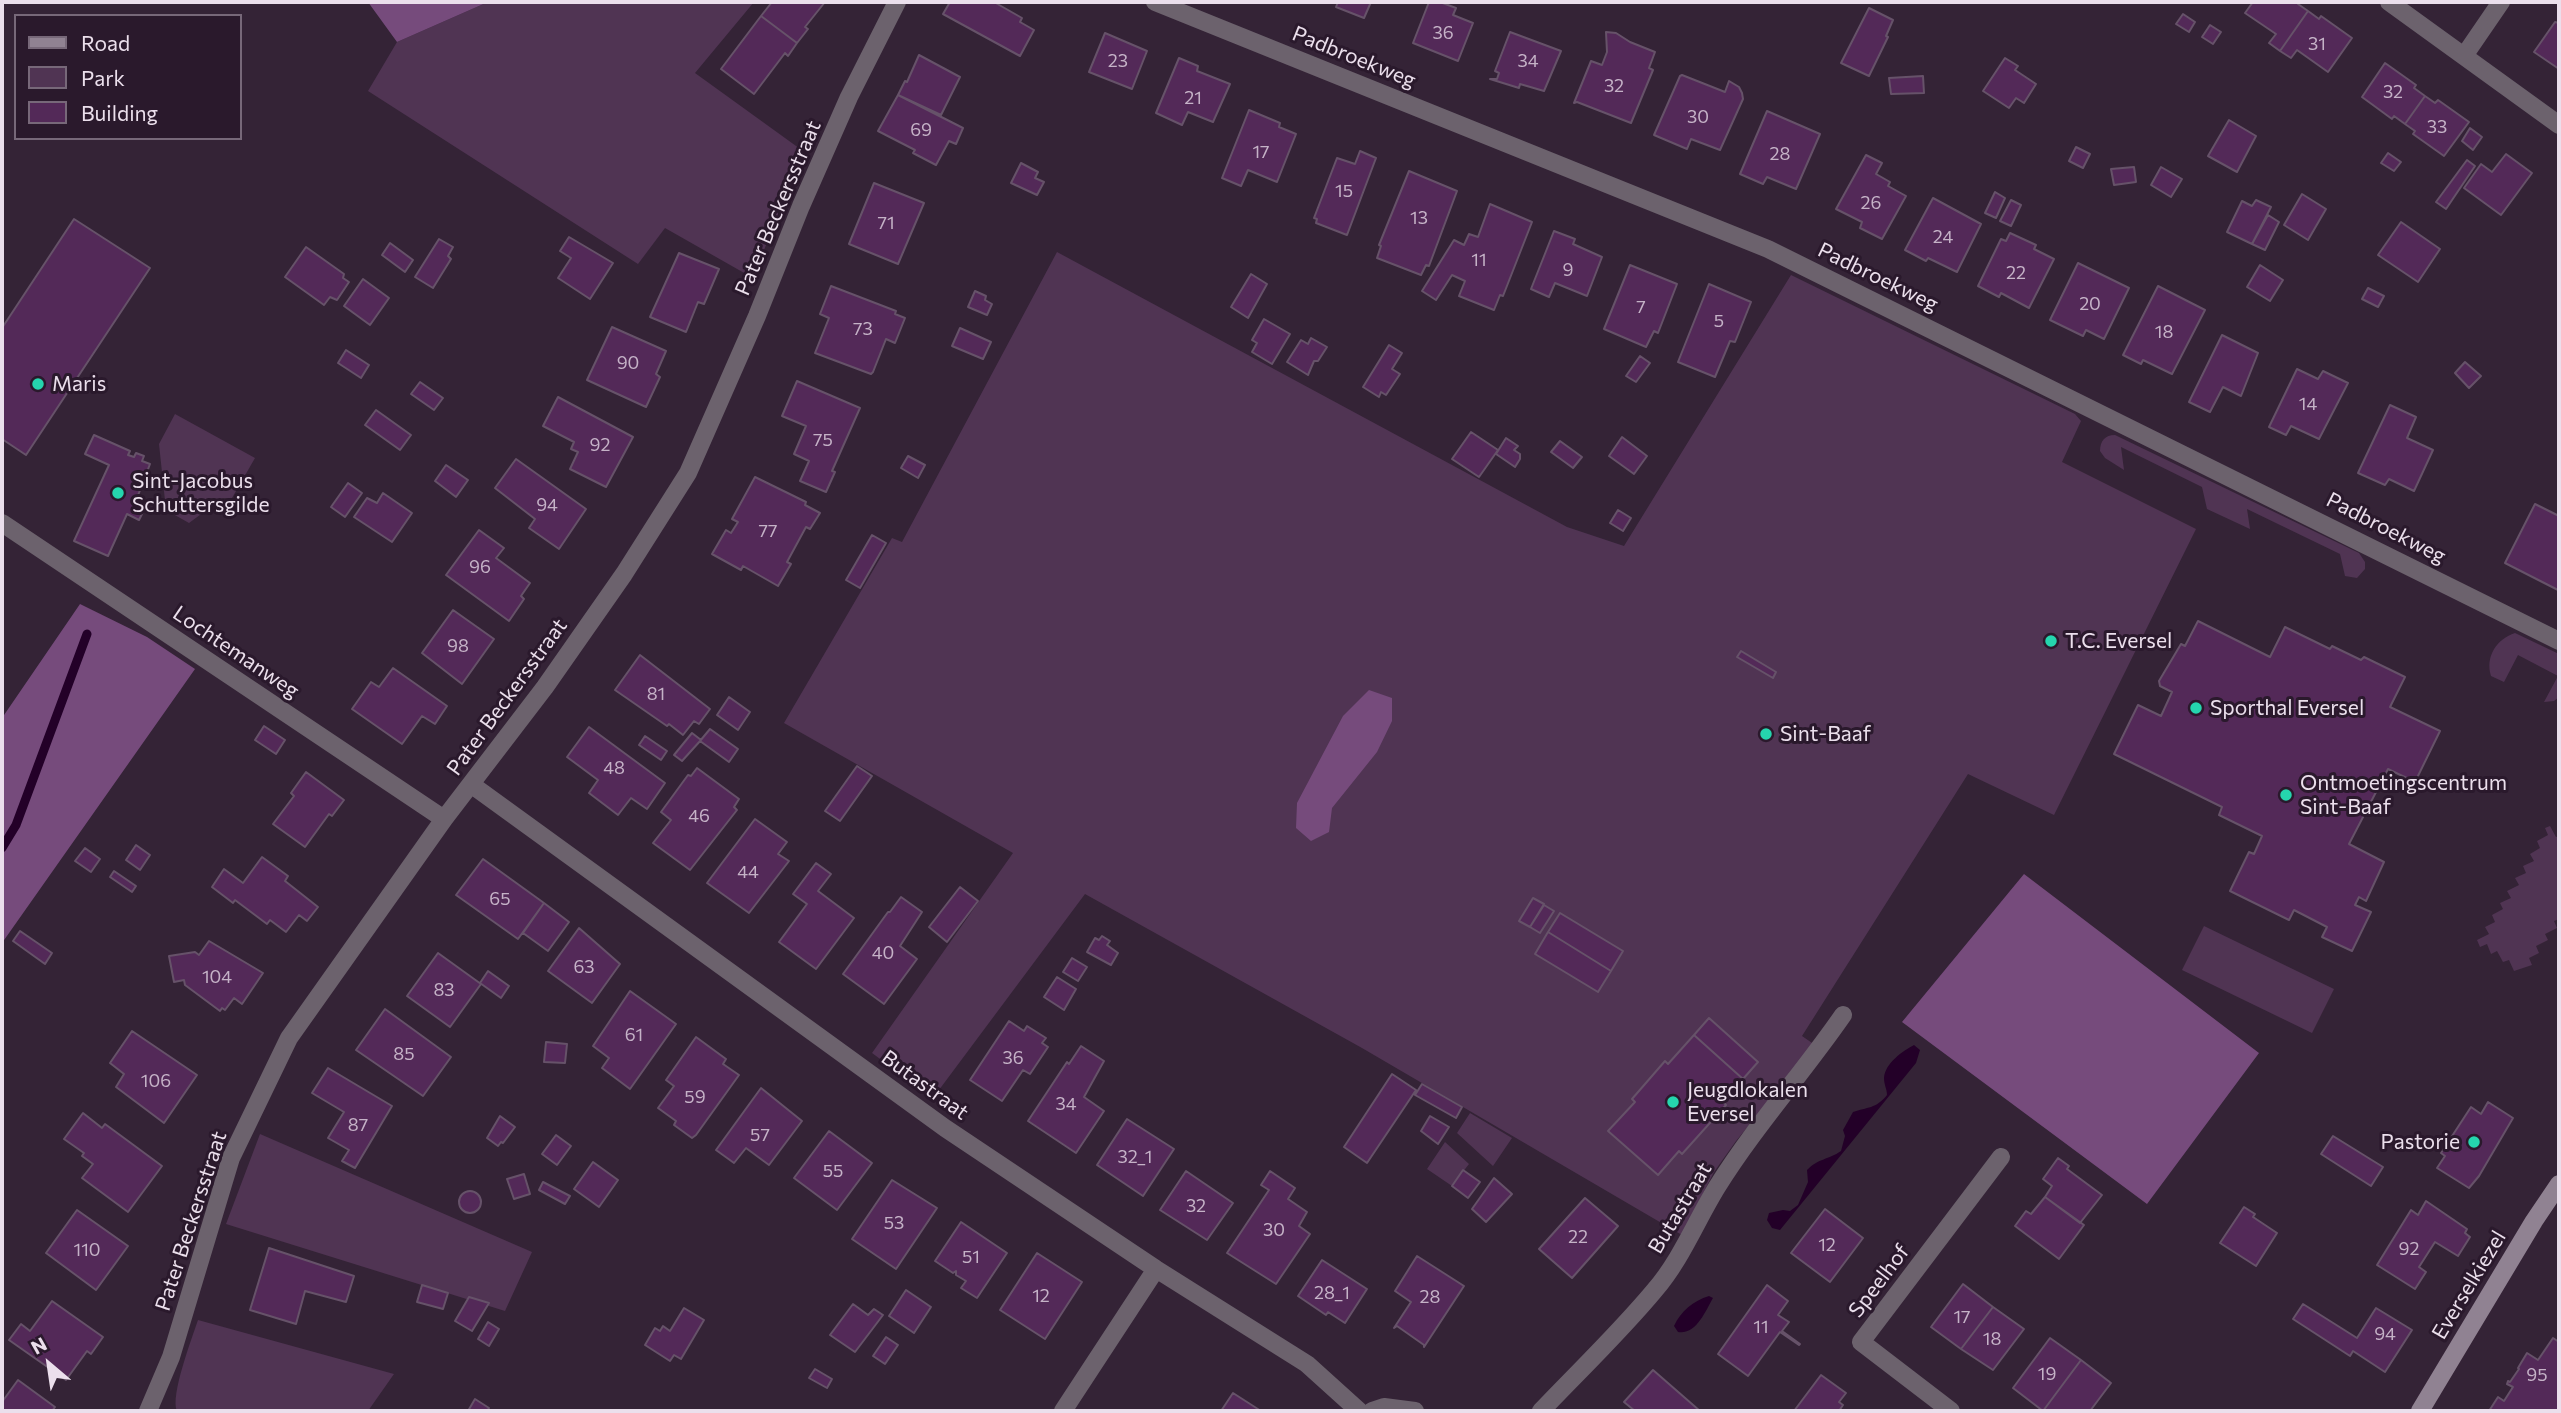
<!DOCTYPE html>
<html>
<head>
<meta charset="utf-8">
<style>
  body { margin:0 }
  #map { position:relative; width:2561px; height:1413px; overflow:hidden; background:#342336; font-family:Commissioner,sans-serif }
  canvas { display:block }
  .frame { position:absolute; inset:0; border:4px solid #ebdfec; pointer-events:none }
  .legend { position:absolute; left:14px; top:14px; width:228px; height:126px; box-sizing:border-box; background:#2a192c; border:2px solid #776879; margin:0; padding:9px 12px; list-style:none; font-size:21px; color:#ebdfec }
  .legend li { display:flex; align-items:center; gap:14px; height:35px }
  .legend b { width:35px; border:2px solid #776879 }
  .north { position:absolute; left:14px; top:1329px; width:70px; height:70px; -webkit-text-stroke:5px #2a192c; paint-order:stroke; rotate:331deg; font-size:19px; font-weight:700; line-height:28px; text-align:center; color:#ebdfec }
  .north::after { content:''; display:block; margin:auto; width:24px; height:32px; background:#ebdfec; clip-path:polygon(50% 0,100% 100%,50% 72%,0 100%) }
</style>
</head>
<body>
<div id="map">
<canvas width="2561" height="1413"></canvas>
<div class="frame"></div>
<ul class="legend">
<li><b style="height:9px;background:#908292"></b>Road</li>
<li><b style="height:19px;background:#503453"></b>Park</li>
<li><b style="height:19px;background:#532958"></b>Building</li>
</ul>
<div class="north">N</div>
</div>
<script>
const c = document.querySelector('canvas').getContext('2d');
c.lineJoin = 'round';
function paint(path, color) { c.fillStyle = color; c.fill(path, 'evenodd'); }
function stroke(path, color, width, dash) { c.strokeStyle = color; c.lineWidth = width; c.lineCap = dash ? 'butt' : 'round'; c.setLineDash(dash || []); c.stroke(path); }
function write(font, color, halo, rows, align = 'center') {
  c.font = font + ' Commissioner,sans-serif'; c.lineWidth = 6; c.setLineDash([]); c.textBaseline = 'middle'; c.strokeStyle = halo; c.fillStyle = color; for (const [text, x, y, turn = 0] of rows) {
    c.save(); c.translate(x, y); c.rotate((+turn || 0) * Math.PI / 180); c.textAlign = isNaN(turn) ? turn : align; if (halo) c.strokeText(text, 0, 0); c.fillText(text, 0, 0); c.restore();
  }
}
paint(new Path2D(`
  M488 2H754L695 73 803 151 753 278 665 228 638 264 368 91 397 42Z
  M1057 252 1567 527 1624 546 1791 275 2075 414 2081 421 2062 462 2196 529 2054 815 1968 774 1802 1036 1815 1045 1736 1141 1714 1172 1682 1235 1362 1048 1085 894 933 1098 872 1053 1013 853 784 723 892 538 902 542Z
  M175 414 255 458 232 498H223L189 523 166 510 159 444Z
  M2115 435 2359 553 2365 562V569L2357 578 2345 576 2340 554 2247 509 2250 529 2207 509 2202 487 2121 447 2124 470 2105 458 2100 451C2100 441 2105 435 2115 435Z
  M2515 633 2559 654V697L2554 701 2544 702 2558 676 2518 655 2504 682 2491 676C2485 656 2497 639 2515 633Z
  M2550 826 2556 837 2559 836V919L2554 921 2557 928 2545 934 2548 940 2536 946 2539 953 2529 958 2532 965 2514 971 2509 960 2503 962 2497 951 2491 954 2487 944 2480 947 2477 940 2489 934 2485 927 2495 922 2492 915 2503 909 2500 903 2511 898 2507 891 2519 885 2515 878 2526 873 2523 866 2534 861 2530 854 2540 848 2537 841 2548 835 2545 828Z
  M2204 926 2334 989 2312 1033 2182 970Z
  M1470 1113 1512 1138 1493 1166 1457 1133Z
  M260 1134 532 1252 505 1311 226 1224Z
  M1445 1142 1469 1164 1452 1186 1427 1169Z
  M198 1320 394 1374 368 1411H177C170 1396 192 1338 198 1320Z`), '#503453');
paint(new Path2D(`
  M368 2H488L397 42Z
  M80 604 147 637 195 669 2 943V718Z
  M1369 690 1392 698V721L1377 752 1332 808 1329 832 1311 841 1296 828 1297 803 1343 716Z
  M2024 874 2259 1053 2147 1204 1902 1022Z`), '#764b7c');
paint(new Path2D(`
  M1914 1045 1920 1050 1916 1063 1780 1230 1772 1228 1767 1220 1769 1213 1783 1210 1790 1211 1798 1205 1808 1182 1807 1170C1819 1158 1828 1160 1841 1151L1845 1136 1843 1130 1853 1112C1867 1107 1876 1109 1887 1095 1887 1089 1884 1085 1884 1078 1885 1063 1903 1051 1914 1045Z
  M1709 1296 1713 1298C1705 1312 1696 1335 1678 1332L1674 1326C1681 1311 1693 1301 1709 1296Z`), '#230028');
stroke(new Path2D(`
  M2 848 16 825 87 634`), '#230028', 9);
const building = new Path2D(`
  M772 2H825L805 27 808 29 797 43 761 16Z
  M950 2H994L1022 18 1020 22 1034 30 1020 56 943 14Z
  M1338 2H1371L1364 18 1336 7Z
  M1429 2H1440L1456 8 1453 15 1473 23 1458 61 1413 43Z
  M2253 2H2299L2298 4 2308 11 2280 51 2269 43 2276 34 2245 13Z
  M1869 8 1893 20 1886 36 1888 37 1869 76 1841 63Z
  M2308 11 2319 19 2321 16 2352 38 2328 72 2297 50 2291 58 2280 51Z
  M2183 14 2195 22 2189 32 2176 24Z
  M761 16 797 43 788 56 785 53 754 94 721 69Z
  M2555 22 2559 23V69L2534 52Z
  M2210 25 2221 32 2213 44 2202 37Z
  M1510 32 1561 51 1544 91 1520 84 1519 88 1490 79H1497L1499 73 1495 71Z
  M1606 32 1616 33 1630 42 1655 52 1649 68 1653 70 1631 123 1577 102 1574 103 1591 61 1602 65 1607 52Z
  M1105 33 1147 51 1132 89 1089 72Z
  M919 55 960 77 941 115 898 95 905 81 907 82Z
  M1179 58 1198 66 1197 71 1230 84 1213 122 1188 112 1182 125 1156 113Z
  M2005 58 2018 66 2015 70 2036 84 2024 103 2016 98 2009 108 1983 91Z
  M2385 63 2416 85 2414 88 2425 96 2405 124 2394 116 2392 119 2362 97Z
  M1682 75 1725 92 1729 81 1739 87 1742 93 1743 99 1720 150 1691 139 1687 149 1654 135 1680 76Z
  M1923 76 1924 93 1891 94 1889 78Z
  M898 95 963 128 956 144 949 141 936 165 913 153 915 150 878 131Z
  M2425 96 2435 103 2438 100 2469 122 2444 156 2413 134 2415 131 2405 124Z
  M1249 110 1280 123 1279 127 1296 134 1277 182 1248 170 1241 186 1222 178Z
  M1767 111 1820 134 1796 189 1767 177 1763 184 1740 174Z
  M2229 120 2256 136 2237 172 2208 156Z
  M2470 128 2482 137 2473 150 2462 141Z
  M2076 147 2090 154 2083 168 2069 161Z
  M1360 151 1376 158 1347 235 1316 223 1317 219 1314 218 1337 158 1355 164Z
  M2388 153 2401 162 2394 171 2381 163Z
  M2506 154 2532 173 2501 215 2464 188 2481 164 2492 172Z
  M1866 155 1882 163 1876 174 1890 182 1888 186 1906 196 1882 239 1860 228 1862 222 1836 209Z
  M2467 160 2475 166 2446 209 2436 202Z
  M1021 163 1038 172 1035 178 1044 182 1037 195 1011 183Z
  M2134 167 2136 182 2114 185 2111 169Z
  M2161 167 2182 179 2171 197 2151 185Z
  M1409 171 1457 191 1429 266 1426 265 1421 275 1377 258 1381 246 1379 245Z
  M874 183 924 203 898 264 849 244Z
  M1995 192 2005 198 1996 218 1985 213Z
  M2302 194 2326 209 2308 240 2284 225Z
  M1933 198 1981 224 1957 272 1928 258 1926 261 1905 250Z
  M2011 200 2021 205 2011 226 2000 221Z
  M2256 200 2271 207 2252 244 2227 232 2242 201 2252 206Z
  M1490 204 1532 222 1503 296 1500 295 1494 310 1459 296 1465 281 1452 275 1436 300 1422 291 1454 240 1464 245 1469 234 1478 237Z
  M2268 215 2279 222 2265 250 2252 244Z
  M74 219 150 268 26 455 2 439V328Z
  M2401 222 2440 249 2418 282 2378 255Z
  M1554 231 1575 239 1573 244 1602 257 1587 296 1555 283 1549 297 1531 289Z
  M2010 233 2036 245 2034 249 2054 259 2029 308 2001 293 1999 297 1978 286 2001 239 2006 241Z
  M569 237 613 263 590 299 558 278 571 258 560 251Z
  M439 239 453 247 448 256 451 259 433 288 415 277Z
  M390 243 413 260 405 272 382 255Z
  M306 247 344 274 343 278 349 282 337 300 330 297 324 305 285 277Z
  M679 253 719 269 704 304 698 302 686 332 650 317Z
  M2078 263 2129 288 2104 339 2086 330 2083 336 2050 320Z
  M1630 265 1677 284 1658 333 1654 331 1646 347 1604 329Z
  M2260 265 2283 280 2270 301 2247 287Z
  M1251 274 1267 284 1248 318 1231 307Z
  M363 279 389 298 370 325 344 306Z
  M1709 284 1751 302 1735 342 1730 341 1715 377 1678 362Z
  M831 286 896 311 895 314 905 318 895 343 886 339 873 372 871 374 815 353 829 318 820 314Z
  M2158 286 2205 310 2172 374 2143 360 2141 364 2123 355Z
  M2368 288 2384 296 2378 307 2362 299Z
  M975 291 986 296 985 300 992 304 987 315 968 307Z
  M1264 319 1290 334 1272 364 1252 352 1257 343 1252 340Z
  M612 327 666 351 656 374 660 377 646 407 587 380Z
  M960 328 991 342 983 359 952 346Z
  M2222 335 2258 353 2241 396 2223 387 2210 412 2189 402Z
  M1311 338 1327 347 1318 361H1314L1308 375 1287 362 1301 340 1308 344Z
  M1389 345 1402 353 1392 369 1400 374 1386 395 1381 392 1379 397 1363 387Z
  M346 350 369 365 361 378 338 363Z
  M1640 356 1650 363 1636 382 1626 376Z
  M2465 362 2481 376 2469 388 2455 373Z
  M2297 369 2318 379 2323 371 2348 383 2319 439 2291 426 2286 435 2269 427Z
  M797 381 860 408 832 471 835 472 826 492 800 481 809 461 794 454 806 426 782 416Z
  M420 382 443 398 434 410 411 394Z
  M558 397 633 437 606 487 570 469 578 452 571 449 574 442 543 426Z
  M2390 405 2416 417 2407 438 2433 450 2414 491 2389 479 2385 485 2358 473Z
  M376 410 411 435 400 450 365 425Z
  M1471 432 1498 450 1479 477 1452 459Z
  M94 435 130 451 128 455 134 457 136 453 144 456 142 461 150 464 134 506 144 510 139 520 127 514 108 556 74 541 109 465 85 454Z
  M1622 437 1647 456 1634 474 1609 456Z
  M1506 438 1518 446 1514 450 1520 454V459L1515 467 1496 454Z
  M1560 441 1582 457 1573 468 1551 452Z
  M908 456 925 465 918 478 901 468Z
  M516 459 586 509 559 549 529 528 535 519 495 488Z
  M446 465 468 480 456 497 435 481Z
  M755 477 806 502 805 505 820 513 810 529 806 527 787 562 791 564 778 586 743 566 741 570 712 554 726 530 731 533 738 522 732 519Z
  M348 483 362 493 345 517 331 507Z
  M383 493 412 513 392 542 354 517 367 498 377 503Z
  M2535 504 2559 516 2558 590 2505 563Z
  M1618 510 1631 518 1623 531 1610 523Z
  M479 530 504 548 496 558 530 583 521 596 524 599 509 621 446 575Z
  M872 535 886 543 860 588 846 580Z
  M453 610 494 639 462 684 422 653Z
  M2198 621 2270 657 2285 627 2330 649 2332 646 2361 660 2364 657 2405 677 2390 707 2440 731 2415 782 2388 769 2349 844 2384 862 2366 901 2359 897 2355 905 2371 912 2352 951 2322 937 2327 927 2294 910 2289 920 2230 891 2249 852 2254 854 2262 836 2219 815 2222 807 2114 754 2138 705 2161 716 2172 692 2160 686 2159 681 2181 644 2185 646Z
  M1741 651 1776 672 1773 678 1737 657Z
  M640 655 710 709 699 724 694 721 683 735 669 724 667 726 615 690Z
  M393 668 447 706 435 724 422 716 402 744 352 709 371 682 379 687Z
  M729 697 750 712 738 730 717 715Z
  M264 726 285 740 276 754 255 740Z
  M589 727 665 783 647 809 631 798 618 815 589 793 598 780 567 757Z
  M710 729 738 749 729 762 700 741Z
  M692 733 701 740 682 761 674 755Z
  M645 736 667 751 661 760 639 745Z
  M857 766 872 776 840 821 825 811Z
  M697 768 739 799 734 807 737 810 690 870 653 843 671 820 661 812 688 775 691 776Z
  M306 772 344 800 332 816 329 814 305 847 273 824 294 796 291 793Z
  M755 819 787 842 778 854 789 861 749 913 707 883Z
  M136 845 150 855 140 870 126 860Z
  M85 848 100 859 91 872 75 861Z
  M262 857 288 876 285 881 318 907 307 921 299 915 286 932 270 920 267 924 235 900 233 903 212 887 224 869 243 883Z
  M483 859 544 903 518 939 456 895Z
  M816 863 831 874 818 891 854 918 816 969 779 942 807 904 793 894Z
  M114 871 136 886 132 892 110 877Z
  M960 887 978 901 947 942 929 927Z
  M901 897 922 912 900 946 917 959 884 1004 843 974 888 912H890Z
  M1533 898 1544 904 1530 927 1519 921Z
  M544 903 569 922 548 951 523 933Z
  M1544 905 1554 911 1540 933 1530 927Z
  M1560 913 1623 951 1611 971 1548 932Z
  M579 928 620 964 592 1003 548 971Z
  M20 931 52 953 45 964 13 941Z
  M1548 932 1611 971 1598 992 1535 954Z
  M1102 936 1110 941 1107 945 1118 953 1111 965 1087 952 1095 938 1099 940Z
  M209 941 263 973 242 1004 234 998 225 1010 222 1008 220 1011 185 985 184 980 174 982 169 956 195 952 199 955Z
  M438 953 481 984 450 1027 407 996Z
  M1072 958 1087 967 1078 981 1063 972Z
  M488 971 509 986 501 998 480 983Z
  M1057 977 1076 989 1064 1010 1044 997Z
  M630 991 676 1024 630 1089 602 1068 609 1058 593 1046Z
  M385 1009 451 1057 423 1096 356 1050Z
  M1709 1018 1758 1062 1743 1079 1694 1035Z
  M1009 1021 1024 1031 1027 1026 1046 1038 1042 1043 1048 1047 1030 1074 1023 1070 1002 1101 970 1080Z
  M132 1031 197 1075 164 1123 116 1087 124 1074 110 1063Z
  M1694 1035 1743 1079 1723 1102 1726 1105 1682 1154 1679 1151 1658 1175 1608 1131 1635 1102 1632 1099 1665 1061 1668 1064Z
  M696 1037 726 1059 723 1064 739 1075 696 1135 692 1138 674 1125 676 1121 658 1108 674 1086 666 1080Z
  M546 1042 567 1044 565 1063 544 1062Z
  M1081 1046 1104 1061 1084 1097 1104 1111 1076 1153 1028 1121 1067 1062 1069 1064Z
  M328 1068 392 1106 355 1168 342 1161 349 1150 328 1138 344 1112 312 1093Z
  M1392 1074 1416 1090 1367 1163 1344 1147Z
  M1422 1084 1462 1107 1456 1118 1415 1095Z
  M761 1088 802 1121 769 1165 746 1148 734 1163 716 1150Z
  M2488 1102 2513 1118 2479 1176 2469 1188 2437 1168 2445 1156 2441 1153 2471 1107 2481 1114Z
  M83 1113 102 1128 105 1124 162 1166 128 1212 82 1178 93 1164 82 1156 84 1153 64 1139Z
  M500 1116 515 1127 503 1143 501 1142 498 1146 487 1138Z
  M1430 1116 1449 1127 1438 1144 1421 1131Z
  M1127 1119 1174 1149 1143 1196 1097 1165Z
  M829 1131 872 1163 837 1210 794 1178Z
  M556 1135 571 1146 557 1165 542 1154Z
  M2333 1136 2383 1167 2371 1186 2321 1154Z
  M2058 1158 2069 1166 2067 1169 2102 1195 2080 1223 2045 1197 2052 1186 2043 1179Z
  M593 1162 618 1180 599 1207 574 1189Z
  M1463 1170 1480 1182 1468 1198 1452 1186Z
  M1186 1171 1233 1203 1207 1240 1160 1210Z
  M1270 1171 1295 1188 1288 1199 1307 1212 1299 1226 1310 1234 1276 1284 1227 1253 1269 1190 1261 1185Z
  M524 1174 530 1194 514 1199 507 1179Z
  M1494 1178 1512 1194 1486 1222 1472 1209Z
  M892 1180 937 1208 896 1269 852 1239Z
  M543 1182 570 1196 565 1204 539 1190Z
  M459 1202a11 11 0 1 1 22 0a11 11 0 1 1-22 0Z
  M2045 1197 2084 1225 2059 1259 2015 1226 2026 1211 2031 1214Z
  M1585 1198 1618 1226 1572 1278 1539 1249Z
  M2426 1201 2467 1229 2465 1233 2470 1237 2458 1256 2435 1242 2419 1267 2426 1272 2415 1289 2377 1265 2411 1210 2418 1215Z
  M2244 1207 2255 1214 2253 1217 2277 1233 2256 1266 2220 1243Z
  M1825 1209 1863 1238 1830 1282 1791 1253Z
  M77 1210 128 1246 96 1290 46 1253Z
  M961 1222 1007 1253 977 1298 961 1288 966 1281 956 1275V1271L953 1273 935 1261Z
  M269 1248 354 1276 346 1302 305 1291 296 1324 250 1310Z
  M1037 1253 1082 1282 1045 1339 1000 1310Z
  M1417 1256 1464 1286 1424 1347V1345L1397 1326 1394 1328 1411 1302 1395 1291Z
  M1322 1260 1367 1289 1345 1323 1328 1312 1326 1315 1298 1296Z
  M1963 1284 1993 1307 1961 1349 1931 1327Z
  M422 1285 448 1293 443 1309 417 1302Z
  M1767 1285 1788 1301 1778 1315 1789 1322 1782 1331 1800 1344 1799 1345 1780 1332 1748 1376 1718 1354Z
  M906 1290 931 1307 914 1333 889 1316Z
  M469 1297 489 1303 472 1331 455 1321Z
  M52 1301 103 1337 91 1354 87 1351 66 1380 9 1340 21 1324 30 1331Z
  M853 1304 868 1315 874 1309 883 1315 855 1352 830 1335Z
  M2303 1304 2357 1338 2376 1308 2412 1330 2385 1372 2353 1351 2350 1356 2293 1319Z
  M1993 1307 2024 1329 1993 1370 1961 1349Z
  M684 1308 704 1320 681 1359 674 1355 670 1361 645 1345 655 1328 660 1331 663 1326 670 1331Z
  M488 1322 499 1329 489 1346 478 1339Z
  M886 1337 898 1345 885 1364 873 1356Z
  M2050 1338 2081 1360 2043 1411 2013 1388Z
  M2553 1338 2559 1342V1411H2489L2498 1397 2504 1401 2513 1387 2507 1384 2508 1381 2510 1382 2519 1369 2518 1368 2527 1353 2538 1360Z
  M2081 1360 2111 1383 2090 1411H2043Z
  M815 1369 832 1379 827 1388 809 1378Z
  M1653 1370 1700 1411H1635L1624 1402Z
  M1821 1375 1846 1393 1839 1402 1843 1405 1839 1411H1794Z
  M18 1380 55 1407 52 1411H2V1402Z
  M1233 1393 1261 1411H1221Z
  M475 1399 489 1408 487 1411H468Z`);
paint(building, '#532958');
stroke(building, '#665269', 2);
stroke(new Path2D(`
  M1155 2 1768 249 2559 641
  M2389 2 2559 125
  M2464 56 2501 2
  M2 523 444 819
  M472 785 945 1128 1156 1269 1307 1364 1359 1411
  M148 1411 171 1357 231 1158 289 1038 444 819 545 687 624 574 688 473 757 316 801 206 849 97 897 2
  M1063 1411 1156 1269
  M1372 1411 1384 1407 1415 1411
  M1541 1411C1579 1371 1619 1333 1654 1291 1681 1260 1696 1221 1717 1187 1755 1126 1803 1073 1843 1015
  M1951 1411 1861 1342 2001 1157`), '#6c626d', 18);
stroke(new Path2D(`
  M2420 1411 2534 1221 2559 1184`), '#908292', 18);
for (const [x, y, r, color] of [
  [38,384,7,"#25d5ae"],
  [118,493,7,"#25d5ae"],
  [2051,641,7,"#25d5ae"],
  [2196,708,7,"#25d5ae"],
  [1766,734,7,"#25d5ae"],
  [2286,795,7,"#25d5ae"],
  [1673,1102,7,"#25d5ae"],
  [2474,1142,7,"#25d5ae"]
]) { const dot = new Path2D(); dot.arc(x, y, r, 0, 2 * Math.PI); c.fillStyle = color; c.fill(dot); stroke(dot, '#2a192c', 2.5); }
write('18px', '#c5b2c7', null, [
  ["36",1443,33],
  ["31",2317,44],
  ["23",1118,61],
  ["34",1528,61],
  ["32",1614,86],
  ["32",2393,92],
  ["21",1193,98],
  ["30",1698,117],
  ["33",2437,127],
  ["69",921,130],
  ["17",1261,152],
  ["28",1780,154],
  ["15",1344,191],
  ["26",1871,203],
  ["13",1419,218],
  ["71",886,223],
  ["24",1943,237],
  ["11",1479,260],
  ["9",1568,270],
  ["22",2016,273],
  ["20",2090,304],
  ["7",1641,307],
  ["5",1719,321],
  ["73",863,329],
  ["18",2164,332],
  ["90",628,363],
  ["14",2308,404],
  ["75",823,440],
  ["92",600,445],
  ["94",547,505],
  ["77",768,531],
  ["96",480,567],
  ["98",458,646],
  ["81",656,694],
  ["48",614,768],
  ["46",699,816],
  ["44",748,872],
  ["65",500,899],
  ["40",883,953],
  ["63",584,967],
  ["104",217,977],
  ["83",444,990],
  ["61",634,1035],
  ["85",404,1054],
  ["36",1013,1058],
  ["106",156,1081],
  ["59",695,1097],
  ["34",1066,1104],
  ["87",358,1125],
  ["57",760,1135],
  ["32_1",1135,1157],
  ["55",833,1171],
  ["32",1196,1206],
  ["53",894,1223],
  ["30",1274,1230],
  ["22",1578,1237],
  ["12",1827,1245],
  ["92",2409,1249],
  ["110",87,1250],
  ["51",971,1257],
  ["28_1",1332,1293],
  ["12",1041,1296],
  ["28",1430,1297],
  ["17",1962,1317],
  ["11",1761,1327],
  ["94",2385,1334],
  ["18",1992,1339],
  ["19",2047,1374],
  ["95",2537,1375]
]);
write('21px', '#ebdfec', '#2a192c', [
  ["Padbroekweg",1354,57,22],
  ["Pater Beckersstraat",778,208,-67],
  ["Padbroekweg",1878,277,26],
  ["Padbroekweg",2386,528,27],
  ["Lochtemanweg",236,652,34],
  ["Pater Beckersstraat",507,697,-54],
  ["Butastraat",925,1085,36],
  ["Butastraat",1680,1208,-59],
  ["Pater Beckersstraat",191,1221,-72],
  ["Speelhof",1879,1281,-53],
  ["Everselkiezel",2469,1285,-59]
]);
write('21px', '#ebdfec', '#2a192c', [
  ["Maris",52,384],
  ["Sint-Jacobus",132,481],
  ["Schuttersgilde",132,505],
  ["T.C. Eversel",2065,641],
  ["Sporthal Eversel",2210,708],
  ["Sint-Baaf",1780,734],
  ["Ontmoetingscentrum",2300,783],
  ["Sint-Baaf",2300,807],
  ["Jeugdlokalen",1687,1090],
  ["Eversel",1687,1114],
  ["Pastorie",2460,1142,"right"]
], 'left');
</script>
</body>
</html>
